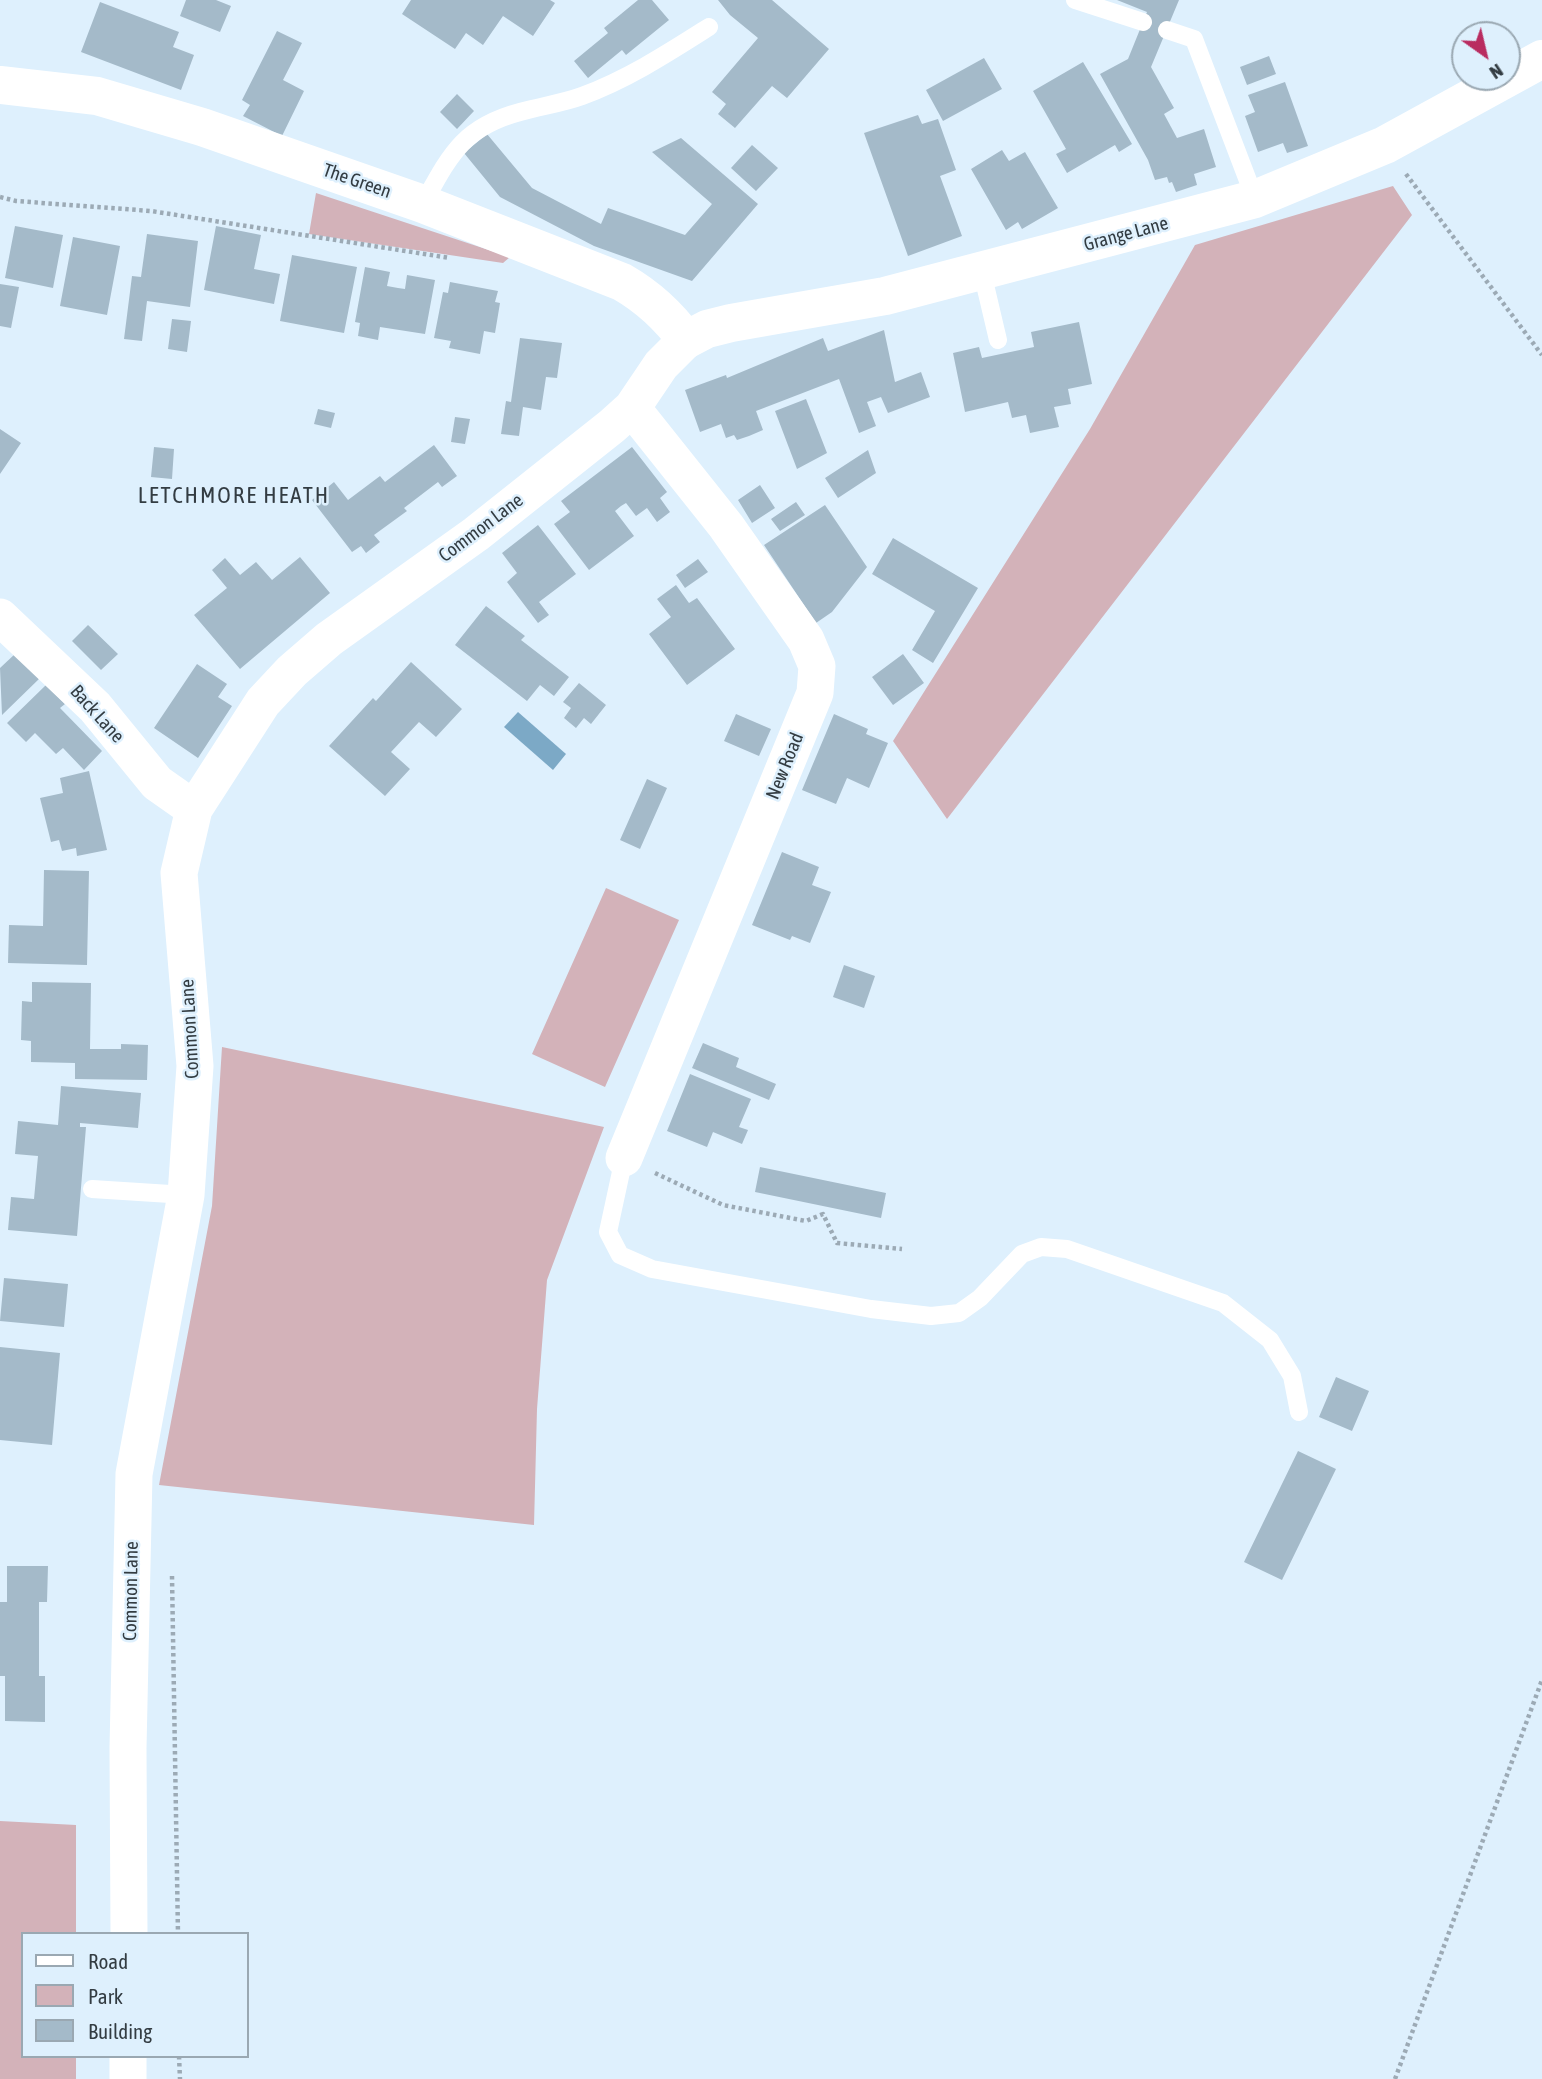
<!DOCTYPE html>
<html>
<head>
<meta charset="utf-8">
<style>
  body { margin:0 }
  #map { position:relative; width:1542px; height:2079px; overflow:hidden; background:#def0fd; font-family:"Asap Condensed",sans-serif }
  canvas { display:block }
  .legend { position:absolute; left:21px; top:1932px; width:228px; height:126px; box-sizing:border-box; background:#def0fd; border:2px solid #9aa8b2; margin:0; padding:9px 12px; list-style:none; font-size:21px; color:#333c42 }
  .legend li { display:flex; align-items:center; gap:14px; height:35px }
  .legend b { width:35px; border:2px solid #9aa8b2 }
  .north { position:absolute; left:1451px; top:21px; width:70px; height:70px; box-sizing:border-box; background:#def0fd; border:2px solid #9aa8b2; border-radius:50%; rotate:146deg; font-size:19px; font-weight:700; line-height:28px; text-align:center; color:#333c42 }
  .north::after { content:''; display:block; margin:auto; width:24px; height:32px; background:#b92c60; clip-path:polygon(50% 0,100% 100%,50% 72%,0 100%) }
</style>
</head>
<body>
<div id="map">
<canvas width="1542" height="2079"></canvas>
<ul class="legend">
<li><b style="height:9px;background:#fff"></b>Road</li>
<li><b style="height:19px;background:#d3b2b9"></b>Park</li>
<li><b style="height:19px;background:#a4bac9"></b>Building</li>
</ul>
<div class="north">N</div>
</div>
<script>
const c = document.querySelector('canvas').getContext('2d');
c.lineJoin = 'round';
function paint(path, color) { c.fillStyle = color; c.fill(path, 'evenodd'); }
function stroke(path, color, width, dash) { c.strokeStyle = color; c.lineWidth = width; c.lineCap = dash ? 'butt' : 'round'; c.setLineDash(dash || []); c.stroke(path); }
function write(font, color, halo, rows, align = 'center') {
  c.font = font + ' "Asap Condensed",sans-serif'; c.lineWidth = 5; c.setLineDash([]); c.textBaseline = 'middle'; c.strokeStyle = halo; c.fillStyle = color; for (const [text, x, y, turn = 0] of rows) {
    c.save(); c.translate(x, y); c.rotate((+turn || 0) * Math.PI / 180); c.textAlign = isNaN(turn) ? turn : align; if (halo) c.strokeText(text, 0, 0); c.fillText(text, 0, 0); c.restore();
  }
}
paint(new Path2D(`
  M1393 186 1412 215 947 819 893 741 1090 429 1195 245Z
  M316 193 510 257 503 263 309 234Z
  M606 888 679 920 605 1087 532 1054Z
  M222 1047 604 1127 547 1280 537 1409 534 1525 159 1485 212 1206Z
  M0 1821 76 1825V1934H23V2056H76V2079H0Z`), '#d3b2b9');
paint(new Path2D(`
  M518 712 566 754 553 770 504 727Z`), '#7ca9c6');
paint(new Path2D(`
  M186 0H216L231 6 220 32 180 16Z
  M411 0H550L555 3 533 36 503 16 483 45 466 33 455 49 402 14Z
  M638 0H652L669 20 626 55 622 50 588 78 574 61 608 33 604 28Z
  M718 0H772L829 49 787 98 772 86 735 128 718 114 726 104 712 92 758 38 730 15Z
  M1117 0H1179L1151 67 1174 108 1164 114 1177 138 1204 129 1216 167 1194 174 1197 185 1176 192 1172 182 1169 183 1167 177 1155 180 1148 160 1100 74 1128 59 1147 12Z
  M100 2 179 32 173 47 194 55 181 90 81 52Z
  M277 31 302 43 283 80 304 91 282 136 243 116 250 105 242 100Z
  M1269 56 1276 74 1247 85 1240 67Z
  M984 58 1002 89 943 121 926 90Z
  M1083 62 1132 144 1119 152 1115 145 1067 173 1056 154 1066 149 1033 91Z
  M1285 82 1308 146 1287 153 1283 143 1258 152 1245 116 1255 112 1248 95Z
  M457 94 474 111 457 129 440 112Z
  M918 115 922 124 938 119 956 170 940 176 962 236 908 256 864 133Z
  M487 134 532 188 601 224 608 208 685 235 712 204 652 152 681 138 758 204 692 281 594 246 500 197 464 153Z
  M752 145 778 168 756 191 731 168Z
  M1002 150 1009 161 1025 152 1058 208 1022 229 1018 222 1006 230 971 169Z
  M15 226 63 235 53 288 5 278Z
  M216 226 261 235 254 269 280 274 274 304 204 290Z
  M147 234 198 241 190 307 147 301 142 341 124 339 132 276 141 277Z
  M73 237 120 246 107 315 60 306Z
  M292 255 357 267 344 333 280 321Z
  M365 267 390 272 387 286 398 288 405 289 407 275 435 280 425 334 380 327 378 340 358 336 360 323 355 322Z
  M450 282 498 291 495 302 500 303 495 333 484 331 480 354 449 348 451 341 434 338 443 292 448 293Z
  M0 284 19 287 11 328 0 326Z
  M172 319 191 321 187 352 168 349Z
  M1079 322 1092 384 1068 389 1071 404 1054 407 1059 427 1030 433 1026 415 1012 418 1008 402 965 412 953 353 979 347 982 358 1034 347 1031 332Z
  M884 330 895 382 921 372 930 397 888 413 881 397 867 402 876 426 859 433 839 379 756 411 763 430 749 436 737 440 734 435 726 438 721 424 700 432 685 390 726 375 727 378 823 338 828 351Z
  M520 338 562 343 557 378 546 377 541 410 523 407 519 436 501 434 506 401 511 402Z
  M806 399 827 453 797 469 775 411Z
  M318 409 335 413 331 428 314 424Z
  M455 417 470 419 465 444 451 442Z
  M0 429 21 443 0 474Z
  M434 445 457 476 442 487 438 482 404 508 407 511 374 535 380 542 366 553 361 546 352 552 312 500 334 482 348 500 380 476 385 482Z
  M154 447 174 449 172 479 151 477Z
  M632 447 667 492 660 498 670 512 657 522 647 508 636 516 626 503 621 506 615 511 634 536 589 570 554 524 570 512 561 501Z
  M868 450 876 473 838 498 825 478Z
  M760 485 775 508 752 523 738 500Z
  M796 502 805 515 780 531 771 519Z
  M825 505 867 567 832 612 816 623 764 545Z
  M538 525 576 574 539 602 549 615 538 623 507 582 517 573 502 553Z
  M893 538 978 588 933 663 912 650 935 611 872 574Z
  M300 557 330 593 240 669 194 615 227 588 212 570 225 558 240 575 256 562 272 580Z
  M698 559 708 572 685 588 676 575Z
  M676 585 689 603 697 598 735 649 687 685 649 634 671 617 657 599Z
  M486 606 525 636 521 640 569 677 554 696 540 685 527 701 455 645Z
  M88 625 118 654 101 670 72 641Z
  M16 653 40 678 2 715 0 668Z
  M903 654 924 683 893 705 872 677Z
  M411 662 462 709 436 737 419 722 391 752 410 769 385 796 329 746 373 698 376 701Z
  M197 664 227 684 218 697 232 706 198 758 154 728Z
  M579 683 606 705 591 724 584 718 576 728 564 718 571 708 563 702Z
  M46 685 65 704 60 708 102 751 84 770 63 748 56 754 35 733 26 742 7 723Z
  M736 714 771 729 759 756 724 741Z
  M834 714 868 729 866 734 888 743 869 788 847 778 836 804 802 790Z
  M89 771 107 850 77 856 76 848 62 851 59 840 51 842 40 798 63 793 60 778Z
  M647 779 667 788 640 849 620 840Z
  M782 852 819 867 812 885 831 892 810 943 792 936 790 940 752 925Z
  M44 870 89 871 87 965 8 963 9 925 43 926Z
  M844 965 875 976 864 1008 833 997Z
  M32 982 91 983 90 1049H121V1044L148 1045 147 1080 75 1079V1063L31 1062V1041L21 1040 22 1001 32 1002Z
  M703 1043 739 1058 736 1067 776 1084 769 1100 692 1068Z
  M690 1074 751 1099 739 1127 748 1130 742 1144 713 1132 707 1147 667 1131Z
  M61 1086 141 1093 138 1128 80 1123V1127H86L77 1236 8 1230 11 1197 34 1199 38 1156 15 1154 18 1121 58 1125Z
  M760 1167 886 1193 881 1218 755 1192Z
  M4 1278 68 1284 64 1327 0 1321Z
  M0 1347 60 1353 52 1445 0 1440Z
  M1336 1377 1369 1391 1352 1431 1319 1417Z
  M1298 1451 1336 1469 1282 1580 1244 1562Z
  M7 1566H48L47 1602H39V1676H45V1722L5 1721V1676H0V1602H7Z`), '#a4bac9');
stroke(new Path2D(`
  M1406 174 1542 355
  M0 197 16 201 151 211 450 258
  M655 1173 723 1205 806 1221 823 1214 837 1243 902 1249
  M172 1576 178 1934
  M179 2056 180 2079
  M1395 2079 1542 1680`), '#9caab5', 4.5, [3.5, 3.5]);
stroke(new Path2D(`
  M1075 0 1143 22
  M1167 30 1194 39 1255 199
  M423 204C450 155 463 127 520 112 541 106 563 103 582 96 628 79 668 53 709 27
  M982 272 998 340
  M624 1158 608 1232 620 1255 652 1269 871 1309 931 1316 959 1313 980 1298 1022 1254 1041 1247 1067 1249 1223 1303 1270 1340 1292 1376 1299 1412
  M92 1189 186 1195`), '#fff', 18);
stroke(new Path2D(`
  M0 617 95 707 157 783 194 809
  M624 1158 815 693 817 666 806 640 726 526 632 408
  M129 1934 128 1748 134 1474 186 1195 195 1066 179 873 194 809 263 702 292 671 329 639 476 534 612 426 632 408 661 365 686 340
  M128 2079V2056`), '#fff', 37);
stroke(new Path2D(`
  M0 85 97 96 202 127 423 204 622 282C648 297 668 315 686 340L707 329 731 323 885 296 1255 199 1385 145 1542 59`), '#fff', 38);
write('19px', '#333c42', '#def0fd', [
  ["The Green",357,181,19],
  ["Grange Lane",1126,234,-15],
  ["Common Lane",481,528,-37],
  ["Back Lane",97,714,48],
  ["New Road",785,766,-68],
  ["Common Lane",190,1029,-93],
  ["Common Lane",131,1591,-89]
]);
c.letterSpacing = '2px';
write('23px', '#333c42', '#def0fd', [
  ["LETCHMORE HEATH",234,496]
]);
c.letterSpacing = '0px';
</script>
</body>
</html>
